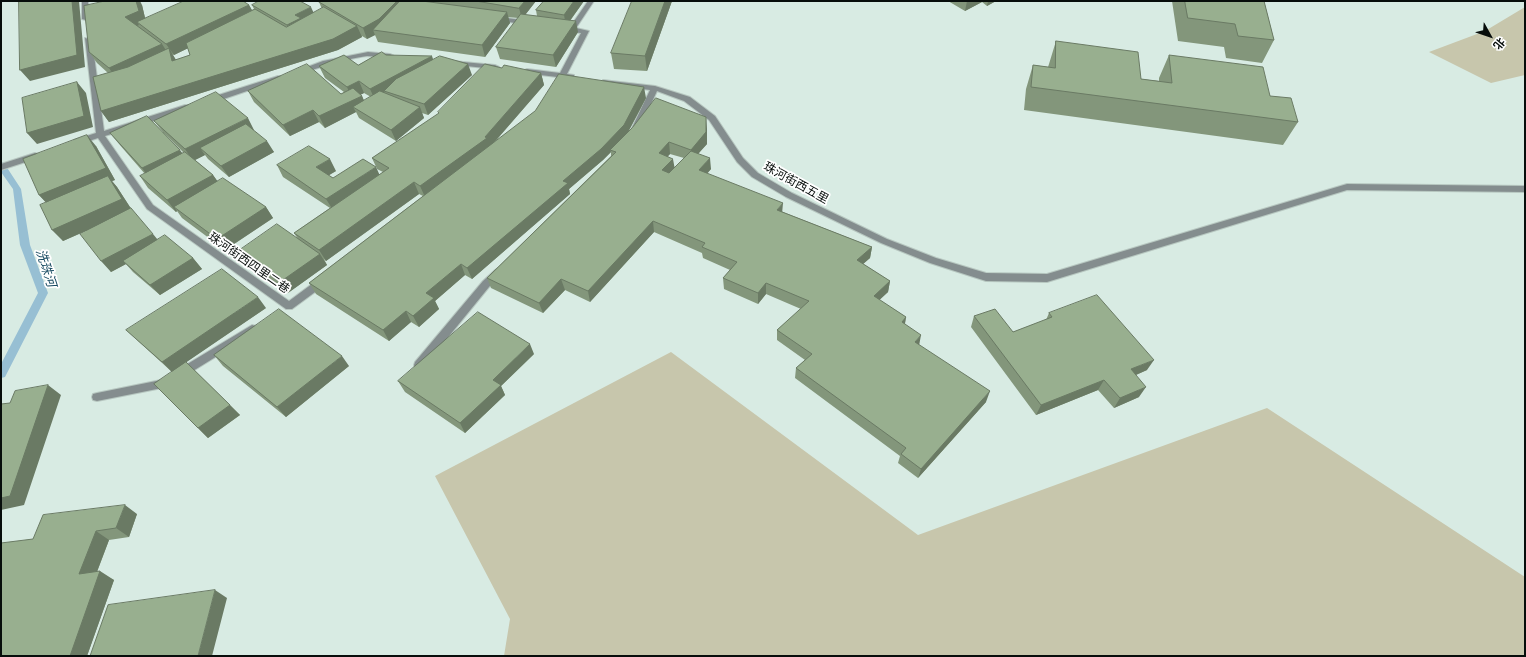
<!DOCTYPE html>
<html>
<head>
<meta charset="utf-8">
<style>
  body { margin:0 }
  #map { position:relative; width:1526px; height:657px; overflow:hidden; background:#d8ebe3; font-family:"Asap Condensed","Noto Sans SC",sans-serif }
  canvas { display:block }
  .frame { position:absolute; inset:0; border:2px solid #070d0b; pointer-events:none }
  .north { position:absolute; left:1470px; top:16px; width:40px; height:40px; -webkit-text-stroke:3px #fff; paint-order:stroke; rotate:130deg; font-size:11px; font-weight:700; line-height:16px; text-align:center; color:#070d0b }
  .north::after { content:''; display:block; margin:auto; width:14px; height:18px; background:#070d0b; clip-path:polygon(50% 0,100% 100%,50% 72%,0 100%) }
</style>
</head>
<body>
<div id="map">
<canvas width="1526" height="657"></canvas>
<div class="frame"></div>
<div class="north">北</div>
</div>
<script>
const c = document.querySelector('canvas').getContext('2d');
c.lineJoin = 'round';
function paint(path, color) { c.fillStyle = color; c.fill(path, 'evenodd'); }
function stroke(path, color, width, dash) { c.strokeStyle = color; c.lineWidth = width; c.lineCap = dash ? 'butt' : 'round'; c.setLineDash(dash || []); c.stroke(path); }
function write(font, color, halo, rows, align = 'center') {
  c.font = font + ' "Asap Condensed","Noto Sans SC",sans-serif'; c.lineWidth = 3.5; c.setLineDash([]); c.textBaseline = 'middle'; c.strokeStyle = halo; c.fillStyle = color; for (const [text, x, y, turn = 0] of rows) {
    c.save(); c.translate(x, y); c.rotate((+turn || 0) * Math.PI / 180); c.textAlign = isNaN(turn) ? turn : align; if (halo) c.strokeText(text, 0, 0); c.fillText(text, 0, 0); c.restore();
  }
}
paint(new Path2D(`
  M1525 7V75L1491 83 1429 52 1485 31Z
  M671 352 918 535 1267 408 1525 577V656H504L510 619 435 476Z`), '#c7c6ac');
paint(new Path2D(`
  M1 162 4 163 21 189 30 245 48 293 5 377 1 378V364L38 293 20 245 13 189 1 172Z`), '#97bfd3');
const minor = new Path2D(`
  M82 1H88L89 21 82 19Z
  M588 1H594L576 28 589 31 567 74 574 75V79L565 78 560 82 556 80 557 77 524 73 523 71 527 69 560 73 581 33 571 32 560 28 564 26 570 27Z
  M493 16 528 21 532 23 528 25 496 20H493Z
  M85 38 92 40 104 131 185 105H188L192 107 191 109 105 136 153 205 289 301 320 278H326L328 281 326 284 292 309H286L147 209 98 138 77 145 74 144V140L96 133Z
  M368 52 390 54 394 56C387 61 375 56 367 56 343 59 321 68 298 74L294 72 323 61Z
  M453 61 495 65 499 67 495 69 456 65H453Z
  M278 76H281L285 78 212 103H209L205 101 206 99Z
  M603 80 655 86 690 97 715 116 743 158 758 173 792 193 887 239 936 258 986 273 1047 274 1347 184 1525 186V192L1347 190 1047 282 986 281 930 263 881 243 786 197 752 177 737 162 709 120 684 101 657 91 639 130 638 132H632L631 130 650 90 606 84H603Z
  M35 153 38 154V158L1 170V164Z
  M498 268 503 272 489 287 423 368H415L414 365 415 362 483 281 495 270Z
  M252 325 256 326 257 329 256 332 167 387 97 401 93 400 92 397 93 394 97 393 161 380Z`);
stroke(minor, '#b7c7c0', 2);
paint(minor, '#848d8e');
paint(new Path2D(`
  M321 1H536L525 15 537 16 536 10 544 1H584L570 21 578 32 556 67 500 59 496 47 518 18 508 17 510 23 485 57 378 42 375 35 367 39 362 36V37L338 50 109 122 101 111 108 73 97 63 89 52 142 5 145 18 249 5 252 10 254 9 252 5 314 13 322 9 319 2ZM188 48 190 55 176 60 172 54 174 55Z
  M632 1H672L647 71 614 69 611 53Z
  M948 1H996L987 6 982 2 965 11Z
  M1172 1H1264L1274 40 1262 63 1226 58 1224 47 1178 41Z
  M1056 41 1141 79 1159 81V78L1169 55 1270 96 1298 122 1283 145 1024 110 1026 89 1033 65 1048 67 1049 64Z
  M386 55 433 60 472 75 428 115 422 113 424 118 396 141 359 118 356 112 325 128 319 122 290 136 254 102 248 91 341 94 344 92 325 78 319 66 358 65ZM364 93 371 97 364 101 362 96 360 95Z
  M502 68 541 73 544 85 493 144 646 98 627 134 707 129V144L698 153 711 169 707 174 783 212 872 247 870 258 863 264 890 281 888 292 879 300 906 317 905 324 919 345 986 402 918 478 898 463 900 456 795 378 796 368 805 360 777 340V330L801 309 766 294 758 304 724 289 723 278 730 270 703 258 702 253 654 232 590 302 565 290 543 313 491 288 487 278 611 156V152L603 160 569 189 570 194 472 279 465 275 435 301 439 309 419 327 411 322 389 341 316 294 309 283 423 196 419 194 326 261 324 259 327 265 288 293 245 263 237 252 298 239 294 233 330 208 283 177 277 165 336 171 328 175 333 178 379 175 383 172 377 169 372 158 439 114 438 112ZM670 154 684 158 675 168 668 156Z
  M154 121 254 130H253L274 152 229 177 208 159 205 155 195 160 213 175 217 181 266 207 273 218 225 250 182 218 177 211 176 212 148 188 140 176 145 174 119 144 110 133 163 132ZM163 132 184 153 182 154Z
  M96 146 115 180 112 181 117 187 131 209 157 240 193 258 202 269 160 295 133 272 126 264 111 272 86 231 63 241 46 202 39 195Z
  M266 308 186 362 240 415 208 438 198 428 172 372 137 340 126 330Z
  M1049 313 1147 370 1136 375 1139 397 1114 408 1098 390 1036 415 971 327 974 316 1013 332 1046 320Z
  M534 354 501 386 505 395 465 433 405 392 398 381Z
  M214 355 349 366 286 417 223 366Z
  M137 514 129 537 109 540 97 572 114 580 87 656H1L33 539Z`), '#83967b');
paint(new Path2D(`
  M72 1H79L85 67 30 81 20 70Z
  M136 1H140L142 5 146 22H137L139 25 133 28 125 17Z
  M397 1H400L373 30 375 35 367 39 363 28Z
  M525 1H536L522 19 519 8Z
  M574 1H584L566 26 564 15Z
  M665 1H672L647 71 645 56Z
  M967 1H982V2L965 11Z
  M988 1H996L987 6Z
  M249 5 255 16 174 55 166 44Z
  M311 7 316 18 293 36 287 25 295 15Z
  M507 12 510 23 485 57 482 45Z
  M576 21 578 32 556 67 553 55Z
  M357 26 362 37 338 50 109 122 101 111Z
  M162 44 169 55 117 80 109 68Z
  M169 48 176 60 172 61Z
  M432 56 436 68 384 91 385 94 375 100 370 89Z
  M468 64 472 75 428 115 424 104Z
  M541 73 544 85 490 147 425 197 420 186 485 137Z
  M359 81 364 93 352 99 347 87Z
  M77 82 86 93 93 127 37 144 27 133Z
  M644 87 646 98 626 136 610 150 611 152 603 160 569 189 570 194 472 279 467 268 563 181Z
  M362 96 367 107H353L356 112 325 128 319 116Z
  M420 107 424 118 396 141 391 130Z
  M313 110 319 122 290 136 283 125Z
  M706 117 707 129V144L692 161 691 150Z
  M248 118 254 130 207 154 200 148 205 155 193 161 185 149Z
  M87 135 96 146 115 180 112 181 117 187 132 210 63 241 52 230 50 207 39 195Z
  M267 141 274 152 229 177 221 166Z
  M669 142 670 154 660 164 659 153Z
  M180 150 188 161 151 180 142 168Z
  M710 158 711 169 699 182V170Z
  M330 159 336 171 323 179 316 167Z
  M673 159 675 170 664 182 662 170Z
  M376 167 381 178 333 210 326 199Z
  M213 175 221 186 174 207 177 211 176 212 167 200Z
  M414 182 419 194 326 261 319 250Z
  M783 203 782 214 777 210Z
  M266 207 273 218 225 250 217 239Z
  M653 221 654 232 590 302 588 291Z
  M153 234 162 245 123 261 126 264 111 272 101 261Z
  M872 247 870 258 855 271 857 260Z
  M320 254 327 265 288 293 280 282Z
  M193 258 202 269 160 295 150 285Z
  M461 264 465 275 435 301 439 309 419 327 413 316 426 293Z
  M561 279 565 290 543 313 539 303Z
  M890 281 888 292 872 307 874 296Z
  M766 283V294L758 304V293Z
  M258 297 266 308 172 372 162 362Z
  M406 311 411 322 389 341 383 330Z
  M906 317 904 328 902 322Z
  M921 335 919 346 915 342Z
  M530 344 534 354 501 386 505 395 465 433 460 423 493 380Z
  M342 356 349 366 286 417 277 407Z
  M1154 360 1147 370 1124 380 1131 369Z
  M1104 380 1098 390 1036 415 1041 405Z
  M48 385 61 395 24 505 1 510V498Z
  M1146 387 1139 397 1114 408 1120 398Z
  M990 391 986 402 918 478 921 469Z
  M230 405 240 415 208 438 198 428Z
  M125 505 137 514 129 537 116 528Z
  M96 531 109 540 93 582 79 574Z
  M100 571 114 580 87 656H70Z
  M215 590 227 598 212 656H198Z`), '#6a7a64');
const building = new Path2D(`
  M19 1H72L77 55 20 70Z
  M105 1H136L139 11 125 17 162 44 109 68 89 52 84 6Z
  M184 1H243L249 5 166 44 137 22Z
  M259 1H300L311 7 295 15 301 18 287 25 252 5Z
  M321 1H397L379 19 363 28 319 2Z
  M400 1H422L507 12 482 45 373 30Z
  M476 1H525L519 8Z
  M544 1H574L564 15 536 10Z
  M632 1H665L645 56 611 53Z
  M1185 1H1264L1274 40 1238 36 1235 24 1188 18Z
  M324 7 357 26 333 39 101 111 93 77 128 67 169 48 172 61 190 55 186 43 255 9 286 27Z
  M521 14 576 21 553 55 496 47Z
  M1056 41 1138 52 1141 79 1172 83 1169 55 1263 67 1270 96 1291 98 1298 122 1031 87 1033 65 1055 68Z
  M382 52 386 55 432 56 370 89 359 81 347 87 319 66 344 55 358 65Z
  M440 56 468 64 424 104 384 91 396 79Z
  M307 64 341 94 353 88 362 96 319 116 313 110 283 125 248 91Z
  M485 64 502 68 504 65 541 73 485 137 487 138 420 186 414 182 319 250 294 233 389 168 372 158 439 113 438 112Z
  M559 74 644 87 624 125 601 149 563 181 568 183 467 268 461 264 426 293 434 298 413 316 406 311 383 330 309 283 535 111Z
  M77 82 84 116 27 133 22 98Z
  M380 91 420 107 391 130 353 107Z
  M216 92 248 118 185 149 154 121Z
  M656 98 706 117V132L691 150 669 142 659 153 673 159 662 170 669 173 691 151 710 158 699 170 783 203 777 210 872 247 857 260 890 281 874 296 906 317 902 322 921 335 915 342 990 391 921 469 901 454 906 448 796 368 812 354 777 330 809 301 766 283 758 293 723 278 737 262 702 247 705 243 653 221 588 291 561 279 539 303 487 278 616 152 610 150 632 128Z
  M147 116 180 150 142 168 110 133Z
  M246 124 267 141 221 166 200 148Z
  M87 135 106 168 39 195 23 159Z
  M309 146 330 159 316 167 333 178 363 159 376 167 326 199 277 165Z
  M185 152 213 175 167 200 140 176Z
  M108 176 122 199 52 230 40 205Z
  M223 178 266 207 217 239 174 207Z
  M131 208 153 234 101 261 80 234Z
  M277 224 320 254 280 282 237 252Z
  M165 235 193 258 150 285 123 261Z
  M222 269 258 297 162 362 126 330Z
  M1097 295 1154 360 1131 369 1146 387 1120 398 1104 380 1041 405 974 316 995 309 1013 332 1052 317 1049 313Z
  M279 309 342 356 277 407 214 355Z
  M478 312 530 344 493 380 501 385 460 423 398 381Z
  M186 362 230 405 198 428 154 384Z
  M48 385 10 496 1 498V404L10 403 15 391Z
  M125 505 116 528 96 531 79 574 100 571 70 656H1V543L33 539 43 515Z
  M215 590 198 656H90L108 605Z`);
paint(building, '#98af8f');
stroke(building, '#6a7a64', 1);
write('12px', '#070d0b', '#fff', [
  ["珠河街西五里",796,183,29],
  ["珠河街西四里二巷",249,263,35]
]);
write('italic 13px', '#194b62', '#fff', [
  ["洗珠河",46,268,72]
]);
</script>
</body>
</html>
